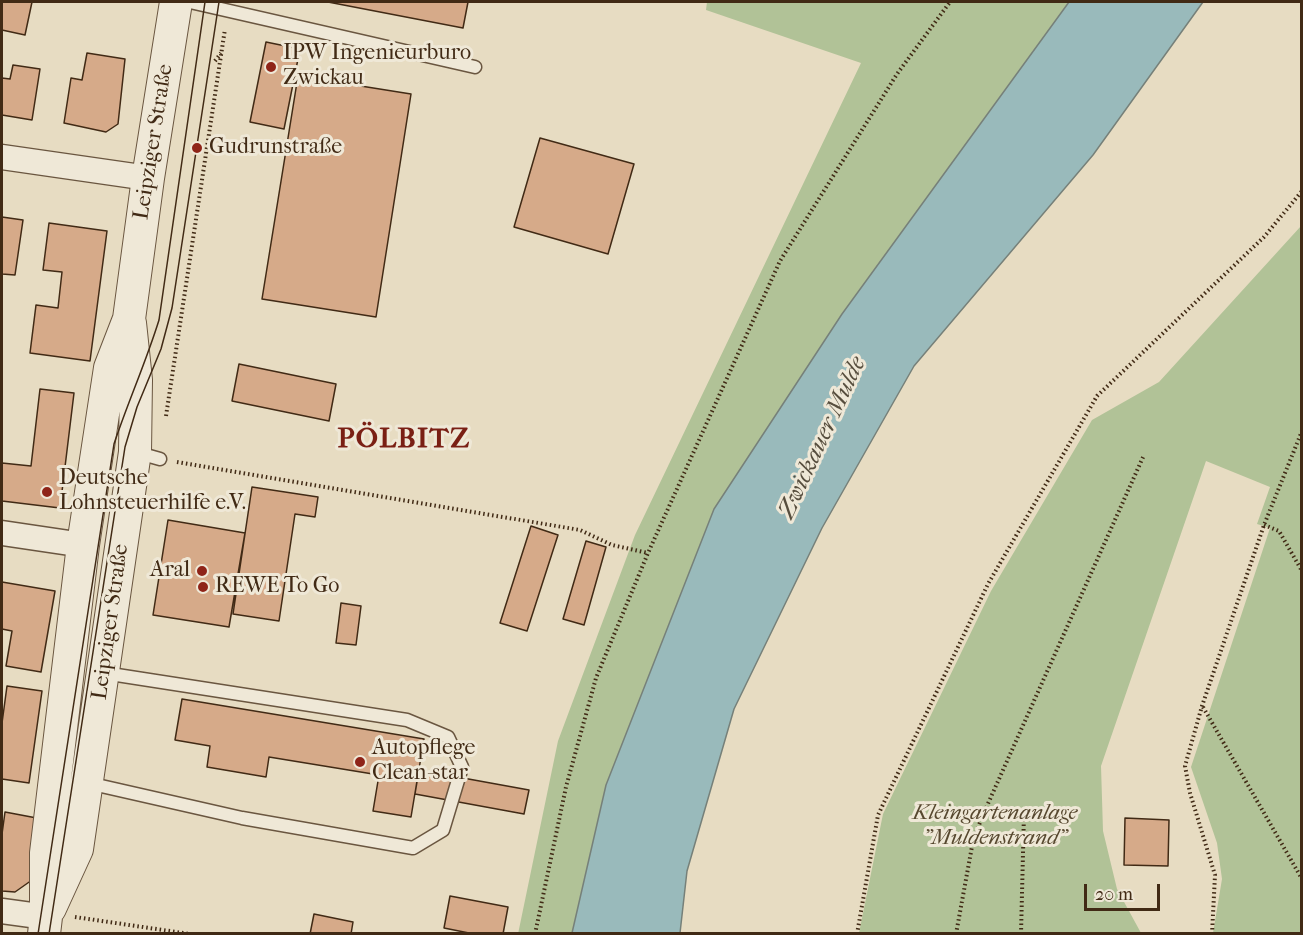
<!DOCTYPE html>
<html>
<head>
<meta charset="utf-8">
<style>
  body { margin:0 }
  #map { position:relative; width:1303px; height:935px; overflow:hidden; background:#e7dcc2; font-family:"IM FELL French Canon",serif }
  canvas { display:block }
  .frame { position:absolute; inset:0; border:3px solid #412a15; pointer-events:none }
  .scale { position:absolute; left:1084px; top:884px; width:76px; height:27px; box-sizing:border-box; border:3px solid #412a15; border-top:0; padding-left:8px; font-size:18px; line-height:21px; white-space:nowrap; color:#412a15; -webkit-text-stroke:4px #efe8d7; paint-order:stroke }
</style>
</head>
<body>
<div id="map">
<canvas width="1303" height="935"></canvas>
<div class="frame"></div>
<div class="scale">20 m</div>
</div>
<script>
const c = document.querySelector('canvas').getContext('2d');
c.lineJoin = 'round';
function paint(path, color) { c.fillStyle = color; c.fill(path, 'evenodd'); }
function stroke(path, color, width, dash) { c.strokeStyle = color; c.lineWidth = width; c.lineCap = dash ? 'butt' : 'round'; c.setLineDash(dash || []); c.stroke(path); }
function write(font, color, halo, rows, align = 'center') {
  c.font = font + ' "IM FELL French Canon",serif'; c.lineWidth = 6; c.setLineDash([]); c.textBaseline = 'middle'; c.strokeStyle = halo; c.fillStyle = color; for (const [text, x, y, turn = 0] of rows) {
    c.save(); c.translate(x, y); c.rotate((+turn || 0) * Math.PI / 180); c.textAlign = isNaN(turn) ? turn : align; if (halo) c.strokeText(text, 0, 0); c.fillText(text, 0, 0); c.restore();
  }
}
paint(new Path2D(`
  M707 2H1069L842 314 714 509 606 785 572 933 518 934 558 741 635 535 861 63 706 10Z
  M1301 226V933H1213L1222 879 1217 843 1191 767 1270 528 1257 524 1270 487 1206 461 1101 766 1103 831 1117 889 1141 933H859L883 814 991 591 1092 420 1159 382Z`), '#b1c297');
const water = new Path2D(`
  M1069 2H1203L1093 155 914 366 822 528 734 709 687 871 680 933H572L606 785 714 509 842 314Z`);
paint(water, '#99babb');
stroke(water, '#768079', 1.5);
const building = new Path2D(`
  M2 2H32L25 35 2 30Z
  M328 2H468L463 28Z
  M266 42 300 49 284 129 250 122Z
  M87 53 125 59 118 124 106 132 64 123 71 78 82 80Z
  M13 65 40 69 32 120 2 115V78L10 79Z
  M298 76 411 94 376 317 262 299Z
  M540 138 634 164 608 254 514 227Z
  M2 217 23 220 15 275 2 274Z
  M49 223 107 231 90 361 30 353 36 305 58 308 62 272 43 270Z
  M239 364 336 384 329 421 232 401Z
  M40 389 74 393 60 508 2 501V463L31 466Z
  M252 487 318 497 315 517 295 514 279 621 233 614Z
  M168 520 245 533 229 627 153 615Z
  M531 526 558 535 527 631 500 623Z
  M586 541 606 547 584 625 563 619Z
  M2 582 55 591 41 672 6 666 12 631 2 629Z
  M341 603 361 606 356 645 336 643Z
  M7 686 42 691 29 783 2 779V723Z
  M182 699 424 739 411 817 373 811 379 775 269 757 266 777 207 767 210 746 175 740Z
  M419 770 529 790 524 814 415 794Z
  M5 812 42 819 32 880 15 892 2 891V834Z
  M1125 818 1169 820 1168 866 1124 865Z
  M450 896 508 907 503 934H474L444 928Z
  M314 914 353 922 351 934H310Z`);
paint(building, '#d6aa89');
stroke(building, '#412a15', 1.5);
const service = new Path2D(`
  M190 2 475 67
  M135 452 160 459
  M88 783 242 818 413 848 443 830 462 767 448 737 407 720 104 673`);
const minor = new Path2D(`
  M2 157 148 178
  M2 533 83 545
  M2 911 46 917`);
const tertiary = new Path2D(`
  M50 908 77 849 135 452 136 380 130 323
  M44 934 46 917V853L83 545 110 368 129 319 148 178 176 2`);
stroke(service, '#6a5640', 15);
stroke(minor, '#6a5640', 27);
stroke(tertiary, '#6a5640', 34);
stroke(new Path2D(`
  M215 61 221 53
  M166 416 225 29
  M177 462 580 530 612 545 648 553
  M1264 525 1279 531 1302 571
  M1203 707 1302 879
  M75 917 190 934
  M535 934 566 787 596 678 648 553 780 261 897 74 950 2
  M857 934 878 815 988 584 1097 396 1264 237 1302 191
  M956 934 973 841 982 817 1144 455
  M1021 934 1024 813
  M1212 934 1215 875 1190 793 1185 766 1202 706 1264 525 1302 431`), '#412a15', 4, [1.5, 3]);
stroke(service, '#efe8d7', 12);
stroke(minor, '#efe8d7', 24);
stroke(tertiary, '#efe8d7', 32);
stroke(new Path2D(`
  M38 934 114 444C128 402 146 362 159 320L205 2
  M49 934 125 447 137 407 161 349 172 308 219 2`), '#412a15', 1.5);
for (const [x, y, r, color] of [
  [271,67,6,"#8f2418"],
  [197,148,6,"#8f2418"],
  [47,492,6,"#8f2418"],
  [202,571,6,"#8f2418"],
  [203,587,6,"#8f2418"],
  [360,762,6,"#8f2418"]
]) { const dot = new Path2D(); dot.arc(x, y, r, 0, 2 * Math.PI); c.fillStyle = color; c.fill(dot); stroke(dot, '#efe8d7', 2); }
write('22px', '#412a15', '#efe8d7', [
  ["IPW Ingenieurburo",283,54],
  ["Zwickau",283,79],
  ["Gudrunstraße",209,148],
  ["Deutsche",59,479],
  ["Lohnsteuerhilfe e.V.",59,504],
  ["Aral",190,571,"right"],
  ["REWE To Go",215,587],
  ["Autopflege",372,749],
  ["Clean-star",372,774]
], 'left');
write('22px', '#412a15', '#efe8d7', [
  ["Leipziger Straße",154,142,-81],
  ["Leipziger Straße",111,622,-82]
]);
write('italic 22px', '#57482f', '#efe8d7', [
  ["Kleingartenanlage",995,814],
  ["\"Muldenstrand\"",995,839]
]);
write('italic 24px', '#574e3e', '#efe8d7', [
  ["Zwickauer Mulde",823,438,-65]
]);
c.letterSpacing = '1.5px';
write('bold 28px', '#7a1f14', '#efe8d7', [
  ["PÖLBITZ",404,440]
]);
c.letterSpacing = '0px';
</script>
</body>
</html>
